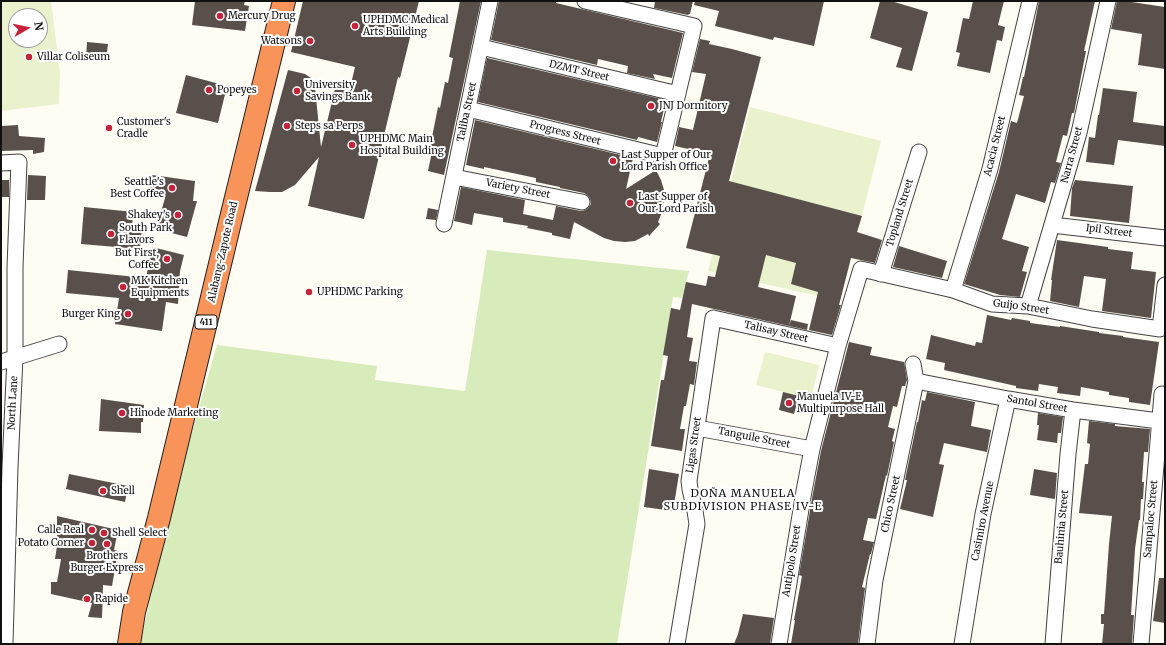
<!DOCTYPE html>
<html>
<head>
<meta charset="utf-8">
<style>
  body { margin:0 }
  #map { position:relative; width:1166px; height:645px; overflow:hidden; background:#fffcf3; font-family:Merriweather,serif }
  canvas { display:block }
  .frame { position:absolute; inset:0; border:2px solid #101010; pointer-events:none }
  .north { position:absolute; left:8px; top:8px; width:40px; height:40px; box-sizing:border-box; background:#fff; border:1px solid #9f9f9f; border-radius:50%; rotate:81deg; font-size:11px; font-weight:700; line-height:16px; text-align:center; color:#101010 }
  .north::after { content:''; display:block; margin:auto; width:14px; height:18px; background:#c5233a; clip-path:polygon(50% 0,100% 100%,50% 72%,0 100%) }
</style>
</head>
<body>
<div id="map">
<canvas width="1166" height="645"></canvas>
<div class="frame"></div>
<div class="north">N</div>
</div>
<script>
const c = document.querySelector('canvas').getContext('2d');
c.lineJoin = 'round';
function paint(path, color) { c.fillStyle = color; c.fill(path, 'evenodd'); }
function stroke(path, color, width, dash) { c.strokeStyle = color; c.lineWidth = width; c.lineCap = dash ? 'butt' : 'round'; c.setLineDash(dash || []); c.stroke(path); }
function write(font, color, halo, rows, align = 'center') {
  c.font = font + ' Merriweather,serif'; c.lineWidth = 4; c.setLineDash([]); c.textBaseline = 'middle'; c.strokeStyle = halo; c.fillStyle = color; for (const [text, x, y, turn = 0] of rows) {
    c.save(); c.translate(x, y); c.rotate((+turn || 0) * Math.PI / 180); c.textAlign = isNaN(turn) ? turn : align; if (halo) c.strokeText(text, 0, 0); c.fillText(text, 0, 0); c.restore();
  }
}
paint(new Path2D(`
  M487 250 689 271 682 298 673 297 617 644H141L142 636 172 502 217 345 377 366 375 380 465 391Z`), '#d8ebbb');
paint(new Path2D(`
  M10 1H51L60 73 59 104 1 111V2ZM16 16H40V40H16Z
  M750 107 881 141 840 301 708 271Z
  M765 352 819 365 811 399 756 385Z`), '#e9f2cd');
paint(new Path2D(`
  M195 1 220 2V1H245L244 5 249 6 245 31 192 25Z
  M303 1H419L400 78 398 77 364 219 308 206 319 157 295 185 282 192H270L255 191 288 70 305 74 311 78 315 88 321 147 337 81 351 84 355 67 291 52Z
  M460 1H481L444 175 428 171 433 147H430L438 107 440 108 445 82 448 83 453 58 449 57Z
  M499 1H556V3L683 33 672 78 653 74 655 79 627 73 628 66 598 59 597 65 491 40Z
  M655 1H693L690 14H689L688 15 654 8Z
  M695 1H824L814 46 774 37 773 40 715 26 719 11 694 5Z
  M880 1H891L928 12 912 71 896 67 902 48 870 38Z
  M973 1H1004L998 25 1005 27 1002 41 997 40 990 73 957 66 960 53 956 52 963 18 969 19Z
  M1039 1H1095L1084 51H1086L1074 113H1072L1067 136 1063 135 1056 162 1061 163 1055 183 1051 182 1045 203 1016 194 1002 239 1029 247 1022 271 1027 272 1020 297 1000 295 964 284 999 172 1011 121 1017 123 1024 96 1019 95 1023 77H1024Z
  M1117 1H1125L1165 7V69L1138 65 1142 34 1111 29Z
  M700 39 710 41 709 44 732 49 761 57 729 181 862 216 857 232 882 240 875 263 851 258 839 305H841L832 335 809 330 818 292 791 284 796 263 766 255 758 287 796 296 789 326 692 304 687 337 693 338 689 361 697 362 694 385 690 384 686 406H684L680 429H685L682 451 651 446 661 380H664L668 356 663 355 671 308 680 310 686 282 706 286 708 276 715 277 720 256 686 248 710 154 675 146 679 127 693 130 706 74 692 72Z
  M87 42 108 44 106 60 86 58Z
  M487 58 666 100 661 122H662L657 142 638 137 637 140 478 102Z
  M186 75 227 86 218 123 176 113Z
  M1103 88 1137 92 1133 122 1165 126V146L1118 140 1114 165 1086 162 1089 137 1095 138 1098 115H1099Z
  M475 120 633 158 626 189 656 170 661 180 664 190V201L662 212 658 222 660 224 649 236 648 234 635 241 625 242 614 241 604 238 574 222 570 239 552 235V233L527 228 528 226 503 222V218L474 213 472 225 454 221 461 187 525 200 523 214 553 220 556 206 581 211 585 210 588 208 591 204 590 199 588 196 584 193 560 188V187L536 182V178L484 167V169L466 165Z
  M18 125 19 136 45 138 44 152 33 154V150L1 151V126Z
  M28 175 46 176 45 200H27Z
  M152 175 195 181 193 201H197L187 237 156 229 165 198 149 196Z
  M1 180H9V197H1Z
  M1075 180 1133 186 1129 223 1070 216 1072 188Z
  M84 207 134 212 132 224 142 225 140 249 81 244Z
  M428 208 438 210 436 220 426 219Z
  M1057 240 1108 247V249L1133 252 1131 269 1156 272 1151 318 1102 311 1106 279 1084 276 1079 307 1050 301 1052 280H1051Z
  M899 246 947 261 942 278 893 267Z
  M152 247 184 255 180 271 178 304 166 302 162 331 115 324 119 298 66 293 68 270 146 278Z
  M987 315 1011 320 1012 318 1030 321V323L1060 327V326L1099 332V333L1123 336V337L1159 342 1150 405 1129 402V398L1109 395V392L1081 387 1080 396 1057 393 1058 387 1039 384 1038 391 1016 388V386L944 370 945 363 926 359 931 335 975 346 976 342 982 343Z
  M791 320 808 324 807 330 789 326Z
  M849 342 872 347 870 355 904 362 907 380 905 386H902L897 407 893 406 888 427 895 429 892 441 894 442 887 476 886 475 876 519 868 518 863 540 874 542 871 554H870L862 587 865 588 858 644H791L795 620H794L802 576 799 575 813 493 821 451Z
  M783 392 799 396 794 414 779 410Z
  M927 392 975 402 971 426 991 430 987 452 944 443 939 464 944 465 933 517 900 509 907 480H905L917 422H918L922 400 925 401Z
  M101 399 144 405 143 422H141V433L99 431Z
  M1038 413 1063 417 1061 433H1058L1057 443 1037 440 1039 425H1037Z
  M1089 421 1115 424V426L1150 429 1148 452H1144L1142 482H1144L1143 499H1141L1140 520H1139L1135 549 1131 615H1134L1132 644H1102L1104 624H1101V614H1104L1109 544 1112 516 1079 513 1085 464H1088L1090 444 1087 443Z
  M649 469 679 474 673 511 644 507Z
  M1034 469 1057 473 1055 499 1030 495Z
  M69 474 128 486 125 502 66 489Z
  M57 516 118 530 114 550 118 551 112 586 103 585 102 618 88 617 92 603 51 594V582H57L61 559H55L57 546Z
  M1159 578H1165V623L1153 621Z
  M743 614 774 618 770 644H734L738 634Z`), '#59504c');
const minor = new Path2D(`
  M481 47 678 94
  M468 109 663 156 694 26 585 1
  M1 163 19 162 15 267V357L10 467 5 644
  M454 177 582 202
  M444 224 490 1
  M1052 225 1165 238
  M881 274 919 152
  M953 290 990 169 1030 1
  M1028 306 1079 133 1108 1
  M1 362 59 344
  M916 381 1008 399 1073 410 1159 421
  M697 428 812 449
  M677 644 697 524 695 511 690 489 689 481 713 318 838 346
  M779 644 804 491 812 449 838 346 861 269 953 290 992 304 1028 306 1092 319 1160 329 1165 285
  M867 644 875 580 916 381 913 364
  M962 644 983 514 1008 399
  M1053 644 1068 454 1073 410
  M1141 644 1162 394`);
const highway = new Path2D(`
  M129 644 134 612 159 518 232 214 284 1`);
stroke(minor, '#434343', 17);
stroke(highway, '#212121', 24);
stroke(minor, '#fff', 15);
stroke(highway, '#f89359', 22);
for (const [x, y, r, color] of [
  [220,16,4,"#c5233a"],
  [355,26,4,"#c5233a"],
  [310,41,4,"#c5233a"],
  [29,57,4,"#c5233a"],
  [209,90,4,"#c5233a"],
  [297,91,4,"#c5233a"],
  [651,106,4,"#c5233a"],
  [287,126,4,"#c5233a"],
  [109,128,4,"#c5233a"],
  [352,145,4,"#c5233a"],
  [613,161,4,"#c5233a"],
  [172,188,4,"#c5233a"],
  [630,203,4,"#c5233a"],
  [178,215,4,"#c5233a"],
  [111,234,4,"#c5233a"],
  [167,259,4,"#c5233a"],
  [123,287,4,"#c5233a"],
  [309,292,4,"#c5233a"],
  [128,314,4,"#c5233a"],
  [789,403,4,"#c5233a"],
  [122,413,4,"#c5233a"],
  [103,491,4,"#c5233a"],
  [92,530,4,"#c5233a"],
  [104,533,4,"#c5233a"],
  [92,543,4,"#c5233a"],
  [107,544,4,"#c5233a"],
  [87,599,4,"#c5233a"]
]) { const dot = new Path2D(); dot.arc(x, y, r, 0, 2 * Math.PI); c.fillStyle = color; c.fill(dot); stroke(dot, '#fff', 1.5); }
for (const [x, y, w] of [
  [206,322,22]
]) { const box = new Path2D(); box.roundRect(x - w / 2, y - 7, w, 14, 3); c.fillStyle = '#fff'; c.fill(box); stroke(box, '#101010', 1); }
write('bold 9px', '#101010', null, [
  ["411",206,322]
]);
write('10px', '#101010', '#fff', [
  ["Mercury Drug",228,16],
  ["UPHDMC Medical",363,20],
  ["Arts Building",363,32],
  ["Watsons",302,41,"right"],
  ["Villar Coliseum",37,57],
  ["University",305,85],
  ["Savings Bank",305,97],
  ["Popeyes",217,90],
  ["JNJ Dormitory",659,106],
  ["Customer's",117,122],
  ["Cradle",117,134],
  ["Steps sa Perps",295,126],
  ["UPHDMC Main",360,139],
  ["Hospital Building",360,151],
  ["Last Supper of Our",621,155],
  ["Lord Parish Office",621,167],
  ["Seattle's",164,182,"right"],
  ["Best Coffee",164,194,"right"],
  ["Last Supper of",638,197],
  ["Our Lord Parish",638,209],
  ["Shakey's",170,215,"right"],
  ["South Park",119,228],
  ["Flavors",119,240],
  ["But First,",159,253,"right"],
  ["Coffee",159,265,"right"],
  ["MK Kitchen",131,281],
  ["Equipments",131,293],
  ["UPHDMC Parking",317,292],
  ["Burger King",120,314,"right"],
  ["Manuela IV-E",797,397],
  ["Multipurpose Hall",797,409],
  ["Hinode Marketing",130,413],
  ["Shell",111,491],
  ["Calle Real",84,530,"right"],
  ["Shell Select",112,533],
  ["Potato Corner",84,543,"right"],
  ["Brothers",107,556,"center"],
  ["Burger Express",107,568,"center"],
  ["Rapide",95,599]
], 'left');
write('10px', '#101010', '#fff', [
  ["DZMT Street",579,71,13],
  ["Taliba Street",467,112,-78],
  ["Progress Street",565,133,14],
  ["Acacia Street",995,146,-76],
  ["Narra Street",1072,155,-75],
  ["Variety Street",518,189,11],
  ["Topland Street",900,213,-73],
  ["Ipil Street",1109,231,7],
  ["Alabang-Zapote Road",223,252,-77],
  ["Guijo Street",1021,307,8],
  ["Talisay Street",776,332,13],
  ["North Lane",13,403,-87],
  ["Santol Street",1037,404,10],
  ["Tanguile Street",754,438,11],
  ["Ligas Street",694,445,-82],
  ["Chico Street",891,504,-78],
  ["Sampaloc Street",1151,519,-85],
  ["Casimiro Avenue",983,521,-79],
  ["Bauhinia Street",1062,527,-85],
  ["Antipolo Street",792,561,-81]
]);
c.letterSpacing = '1px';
write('11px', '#101010', '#fff', [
  ["DOÑA MANUELA",743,494],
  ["SUBDIVISION PHASE IV-E",743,507]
]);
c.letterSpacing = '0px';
</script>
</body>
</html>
